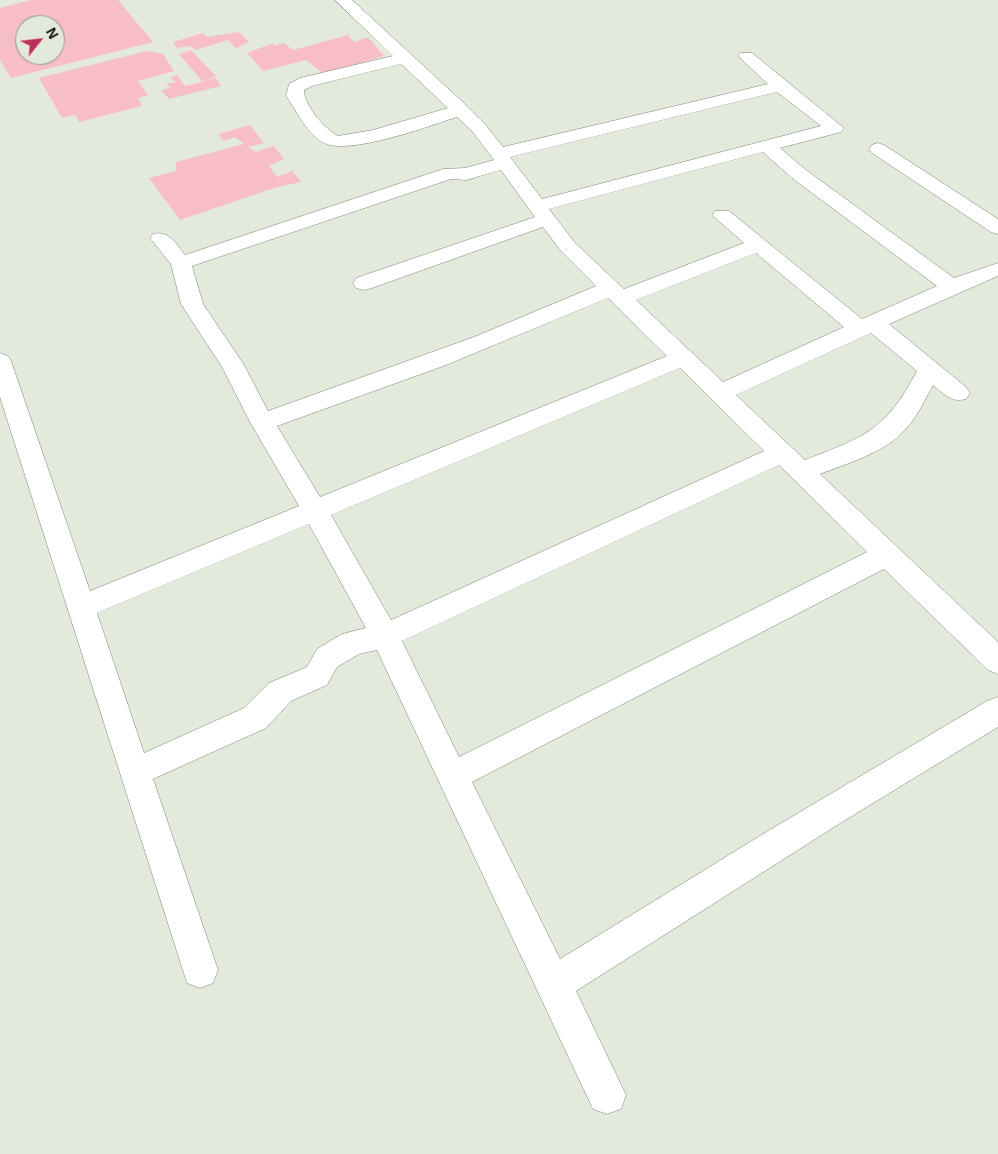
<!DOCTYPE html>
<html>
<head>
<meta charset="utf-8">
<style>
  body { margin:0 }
  #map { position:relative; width:998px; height:1154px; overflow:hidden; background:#e3eadb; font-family:Arial,sans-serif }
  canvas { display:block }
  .north { position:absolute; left:15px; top:15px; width:50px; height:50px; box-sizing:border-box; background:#e3eadb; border:1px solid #8c9187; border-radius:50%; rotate:61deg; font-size:14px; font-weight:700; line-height:20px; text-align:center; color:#0a0c08 }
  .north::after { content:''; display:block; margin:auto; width:18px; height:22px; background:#be2f5c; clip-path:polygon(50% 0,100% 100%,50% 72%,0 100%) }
</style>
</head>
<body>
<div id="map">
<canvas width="998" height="1154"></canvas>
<div class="north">N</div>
</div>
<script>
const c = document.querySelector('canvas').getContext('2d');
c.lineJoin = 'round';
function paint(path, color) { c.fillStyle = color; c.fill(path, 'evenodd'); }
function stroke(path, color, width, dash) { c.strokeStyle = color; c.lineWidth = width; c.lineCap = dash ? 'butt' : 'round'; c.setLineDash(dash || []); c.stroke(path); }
paint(new Path2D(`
  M31 0H118L153 42 11 78 0 60V8ZM25 25H55V55H25Z
  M239 32 249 42 236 48 228 40 196 50 190 46 177 48 173 42 203 33 207 37Z
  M348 35 354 42 368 37 384 56 341 69 328 77 306 60 263 71 247 53 273 43 274 46 284 43 293 50Z
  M191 50 216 76 203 82 179 54Z
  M147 51 163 54 174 71 138 81 148 95 138 98 142 106 79 122 75 115 62 118 39 78Z
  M177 75 185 86 216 78 221 86 169 99 161 90 170 88 167 84 176 82 170 78Z
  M250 125 264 143 248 147 256 152 274 146 284 159 269 166 277 177 292 171 301 182 277 187 180 220 149 178 176 171V162L244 144 235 137 224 141 218 134Z`), '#f8bec8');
const minor = new Path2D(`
  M335 0H352L467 106 484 123 503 147 768 84 738 56 740 53H752L844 128 841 132 780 148 806 170 954 278 998 263V276L889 324 966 387 970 393 966 399C951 403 944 394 933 385 924 402 915 421 901 434 880 454 846 464 820 474L998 642V674L988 670 884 569 472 782 560 959 763 834 987 701 998 697V727L842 822 576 991 626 1095 621 1109 607 1114 593 1109 377 650 359 654 337 667 327 685 291 701 266 728 153 779 218 970 213 983 200 988 187 983 0 397V353L8 356 11 361 90 591 299 506 250 422 222 367 181 304 171 264 150 238 153 234C169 230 176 244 185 255L443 169 465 168 494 160 472 131 457 117C429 126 346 157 322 142 306 132 297 111 286 96L289 84 300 78 393 56ZM401 64 448 108 373 130 338 136C325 129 304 106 304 90L312 86ZM777 92 821 126 542 199 510 157ZM763 152 792 178 937 286 862 319 729 211H715L712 215 744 243 624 289 575 243 549 209ZM501 170 535 217 356 278 353 283 356 288 364 290 372 288 543 227 561 251 596 286 474 337 268 411 244 365 203 304 192 266 451 179 466 180ZM756 253 844 327 723 382 636 300ZM608 298 667 356 320 497 277 426 446 365ZM871 333 917 371C885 431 866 436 805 460L736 395ZM680 368 764 451 391 620 331 515ZM779 465 867 552 459 757 402 641ZM309 524 366 628 342 634 317 649 307 667 269 683 244 708 144 753 97 613Z
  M878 143 884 145 998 219V234L991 232 872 153 869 149 872 145Z`);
stroke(minor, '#7d8476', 1);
paint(minor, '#fff');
</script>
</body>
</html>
